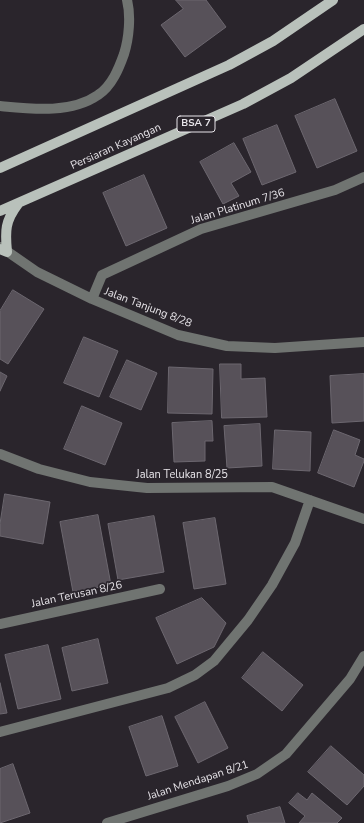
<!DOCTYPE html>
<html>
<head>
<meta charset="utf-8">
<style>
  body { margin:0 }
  canvas { display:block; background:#2a252c }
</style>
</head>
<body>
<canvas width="364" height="823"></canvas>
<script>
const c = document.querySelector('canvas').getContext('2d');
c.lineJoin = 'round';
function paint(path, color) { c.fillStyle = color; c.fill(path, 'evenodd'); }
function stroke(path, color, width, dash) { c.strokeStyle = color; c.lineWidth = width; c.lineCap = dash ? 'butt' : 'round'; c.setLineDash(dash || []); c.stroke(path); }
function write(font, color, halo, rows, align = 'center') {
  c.font = font + ' "Nunito Sans",sans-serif'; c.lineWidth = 3.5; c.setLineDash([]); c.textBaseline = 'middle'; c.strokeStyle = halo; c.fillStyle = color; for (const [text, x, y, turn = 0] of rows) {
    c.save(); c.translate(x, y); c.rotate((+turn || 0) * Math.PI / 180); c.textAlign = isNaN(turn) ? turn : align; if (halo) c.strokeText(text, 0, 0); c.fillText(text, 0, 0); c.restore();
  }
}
const building = new Path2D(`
  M176 0H206L226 27 185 57 161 25 183 9Z
  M335 99 357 151 317 168 295 116Z
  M277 125 296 172 262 185 243 139Z
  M234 143 251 172 231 183 239 196 223 204 200 162Z
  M144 175 167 228 126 246 103 193Z
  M13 290 44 309 8 364 0 359V311Z
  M84 337 118 351 99 397 64 383Z
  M127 360 157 373 141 410 110 397Z
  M220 364H241V379L265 378 267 417 222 418Z
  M169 367 213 369 212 414 168 413Z
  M0 372 7 376 0 391Z
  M364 374V421L332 423 330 376Z
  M82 406 122 423 105 465 64 449Z
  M212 421 213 441H205V461L174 462 172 423Z
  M260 424 262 466 227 468 224 426Z
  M275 430 311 432 310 471 273 469Z
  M334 430 360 440 355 455 364 459V461L354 487 318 473Z
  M5 494 50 502 43 544 0 536V524Z
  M98 515 111 585 73 592 60 522Z
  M154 516 164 572 118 580 108 524Z
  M215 518 226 584 194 589 183 523Z
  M202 598 226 623 214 647 177 664 156 618Z
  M98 639 108 683 72 691 62 648Z
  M48 645 61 699 18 709 5 655Z
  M263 652 303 685 282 711 242 678Z
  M0 683 7 713 0 714Z
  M205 702 228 748 198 763 175 717Z
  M162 716 178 766 146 776 129 727Z
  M331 746 364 775V786L347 805 308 772Z
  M13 764 30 813 0 823V769Z
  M298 793 307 800 312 793 342 818 337 823H299L305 816 289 803Z
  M280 807 285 823H249L247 816Z`);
paint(building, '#575159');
stroke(building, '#6c676f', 1);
stroke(new Path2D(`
  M0 106C31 109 71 114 98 95 112 86 119 68 124 54 129 38 131 16 127 0
  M1 247 37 272 92 299 178 335 227 346 275 348 364 342
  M92 299 102 275 201 229 335 190 364 177
  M0 454 39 469 90 482 147 488 272 487 364 519
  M0 624 160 589
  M0 732 168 688 195 675 214 661 248 620 272 585 295 543 310 500
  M107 823 228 786 257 774 286 754 350 679 364 656`), '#707471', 10);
stroke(new Path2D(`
  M0 168 229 65 273 41 333 0
  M0 211 243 104 291 78 364 29
  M0 249 7 252C5 231 5 221 18 204`), '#b9c1bb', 10);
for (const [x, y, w] of [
  [196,124,38]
]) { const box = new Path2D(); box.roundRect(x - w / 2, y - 8, w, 16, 3); c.fillStyle = '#2a252c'; c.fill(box); stroke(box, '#e8e5ea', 1); }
write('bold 10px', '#e8e5ea', null, [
  ["BSA 7",196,124]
]);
write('11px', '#e8e5ea', '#2a252c', [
  ["Persiaran Kayangan",116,147,-24],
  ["Jalan Platinum 7/36",238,207,-17],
  ["Jalan Tanjung 8/28",148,308,21],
  ["Jalan Telukan 8/25",182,475],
  ["Jalan Terusan 8/26",77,595,-12],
  ["Jalan Mendapan 8/21",198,781,-18]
]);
</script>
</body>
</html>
